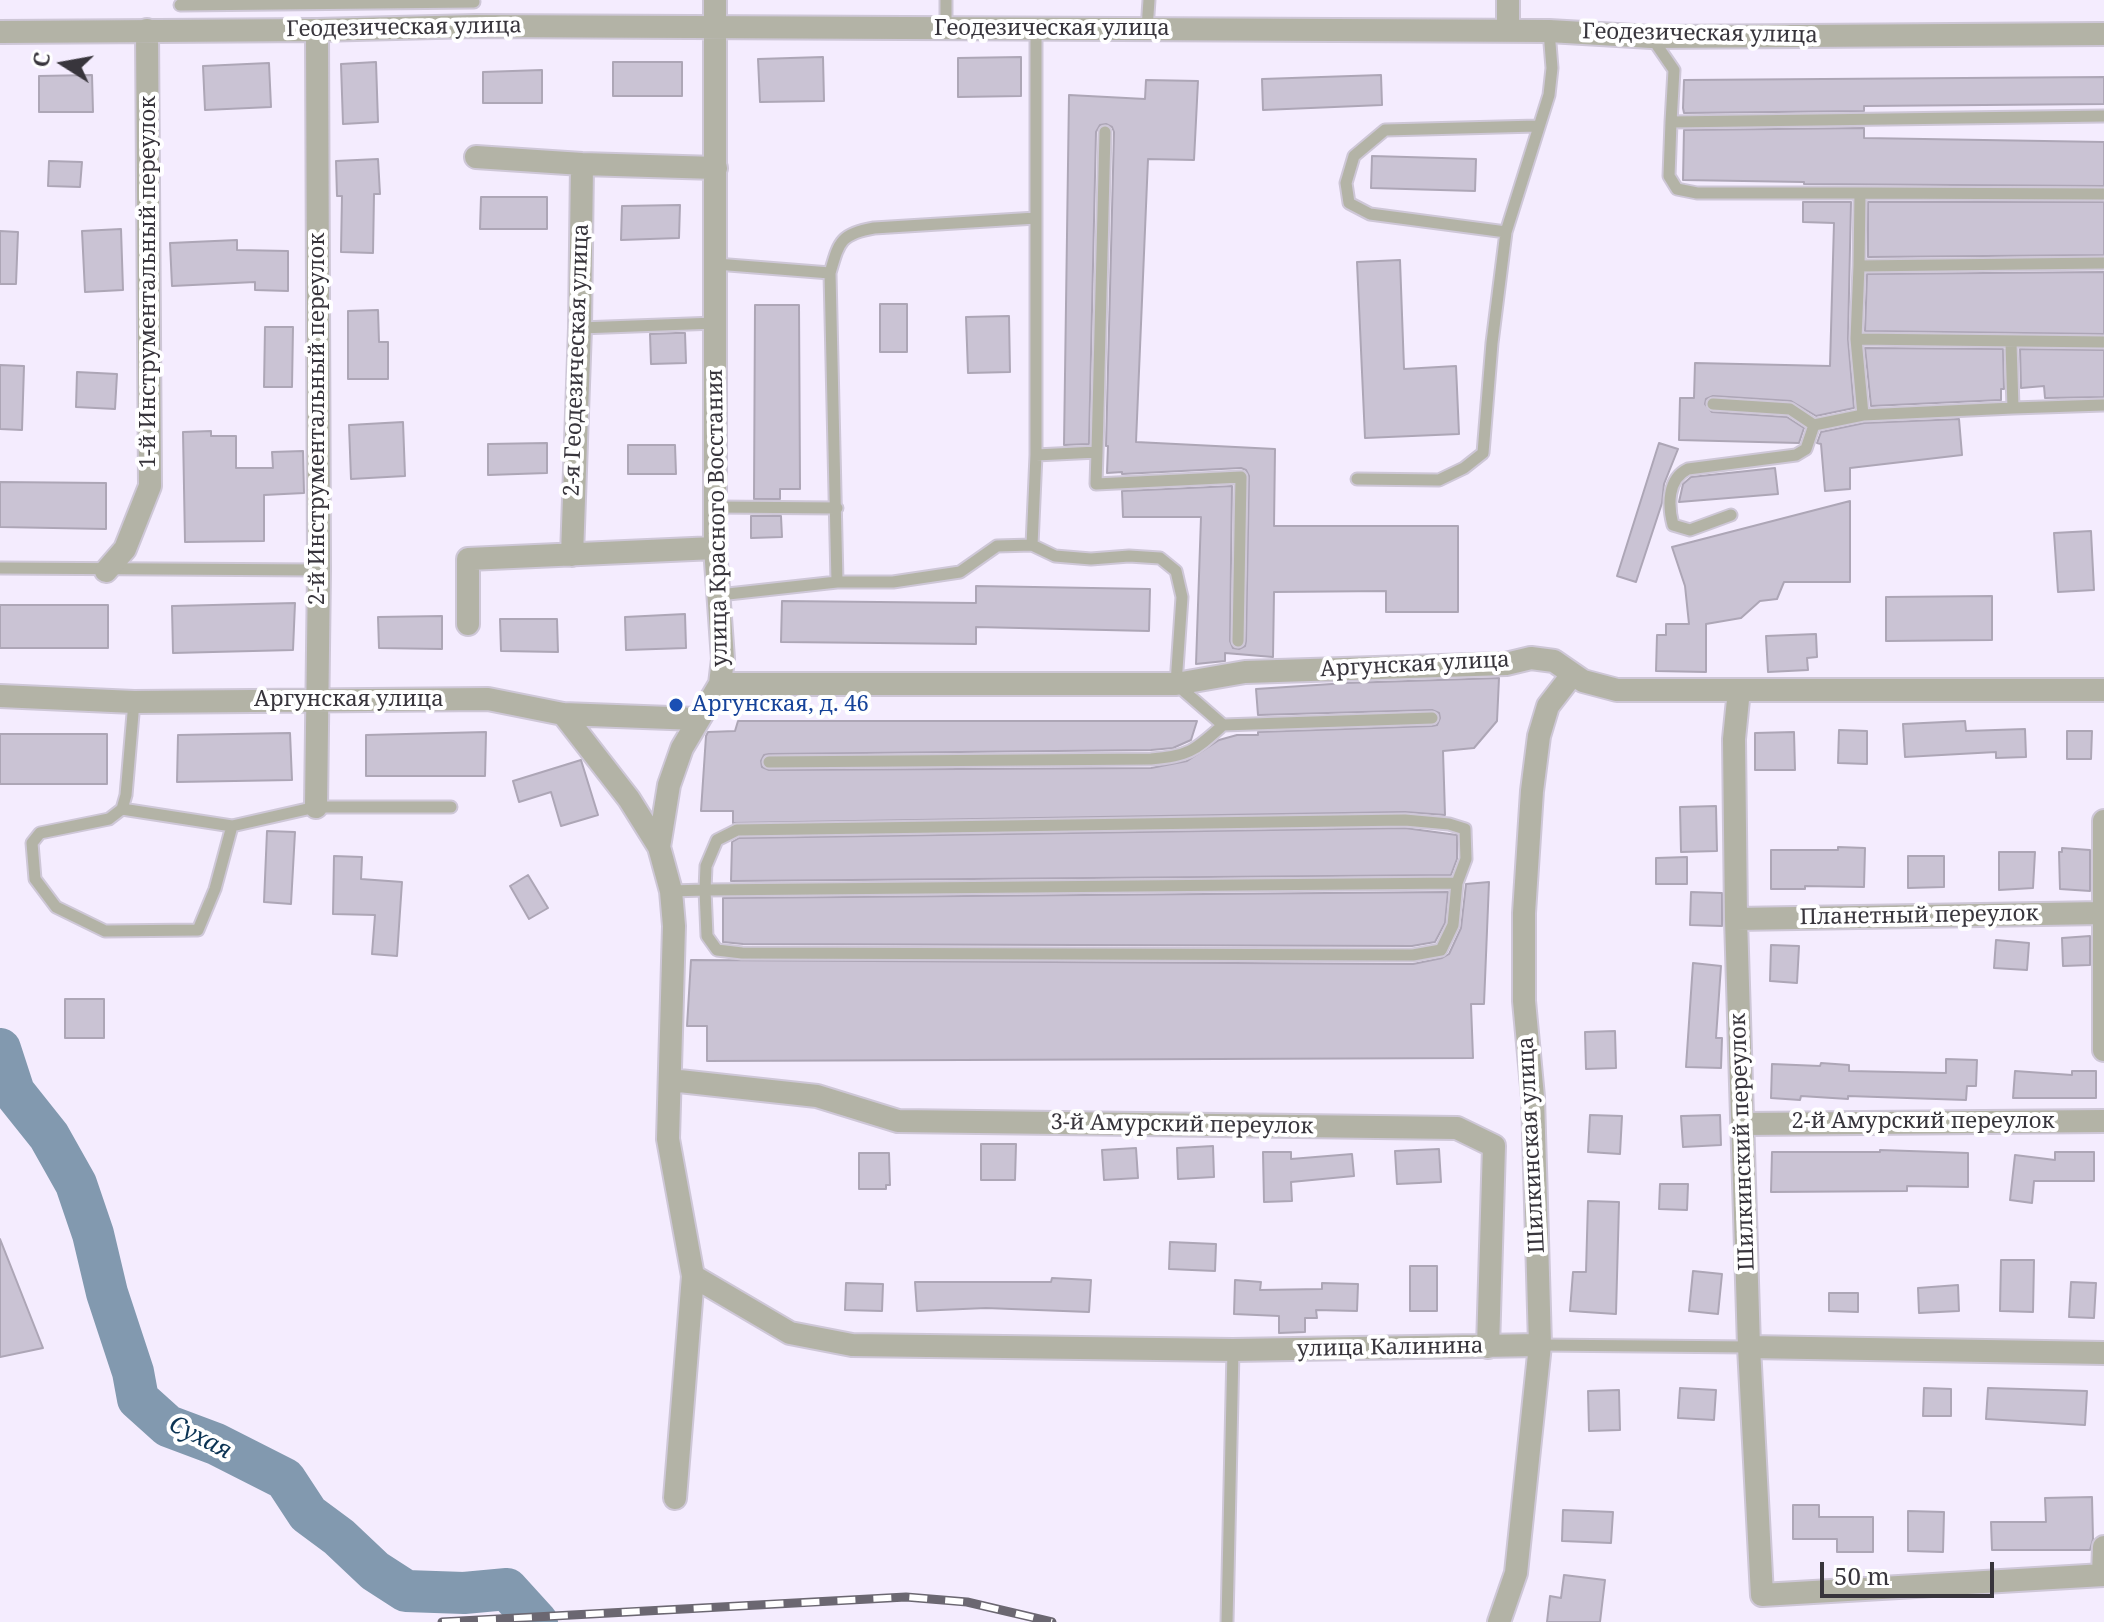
<!DOCTYPE html>
<html>
<head>
<meta charset="utf-8">
<style>
  body { margin:0 }
  #map { position:relative; width:2104px; height:1622px; overflow:hidden; background:#f4ecfe; font-family:"Noto Serif",serif }
  canvas { display:block }
  .north { position:absolute; left:24px; top:24px; width:80px; height:80px; -webkit-text-stroke:6px #fff; paint-order:stroke; rotate:281deg; font-size:22px; font-weight:700; line-height:32px; text-align:center; color:#38353c }
  .north::after { content:''; display:block; margin:auto; width:28px; height:36px; background:#38353c; clip-path:polygon(50% 0,100% 100%,50% 72%,0 100%) }
  .scale { position:absolute; left:1820px; top:1562px; width:174px; height:36px; box-sizing:border-box; border:4px solid #38353c; border-top:0; padding-left:10px; font-size:24px; line-height:28px; white-space:nowrap; color:#38353c; -webkit-text-stroke:6px #fff; paint-order:stroke }
</style>
</head>
<body>
<div id="map">
<canvas width="2104" height="1622"></canvas>
<div class="north">С</div>
<div class="scale">50 m</div>
</div>
<script>
const c = document.querySelector('canvas').getContext('2d');
c.lineJoin = 'round';
function stroke(path, color, width, dash) { c.strokeStyle = color; c.lineWidth = width; c.lineCap = dash ? 'butt' : 'round'; c.setLineDash(dash || []); c.stroke(path); }
function paint(path, color) { c.fillStyle = color; c.fill(path, 'evenodd'); }
function write(font, color, halo, rows, align = 'center') {
  c.font = font + ' "Noto Serif",serif'; c.lineWidth = 8; c.setLineDash([]); c.textBaseline = 'middle'; c.strokeStyle = halo; c.fillStyle = color; for (const [text, x, y, turn = 0] of rows) {
    c.save(); c.translate(x, y); c.rotate((+turn || 0) * Math.PI / 180); c.textAlign = isNaN(turn) ? turn : align; if (halo) c.strokeText(text, 0, 0); c.fillText(text, 0, 0); c.restore();
  }
}
stroke(new Path2D(`
  M0 1049 14 1092 49 1136 76 1184 93 1234 107 1293 133 1372 138 1399 168 1426 216 1444 285 1479 308 1514 339 1537 375 1571 406 1591 464 1593 507 1589 537 1622`), '#8299af', 42);
const building = new Path2D(`
  M823 57 824 101 760 102 758 59Z
  M1021 57V96L958 97V58Z
  M376 62 378 122 343 124 341 64Z
  M613 62H682V96H613Z
  M269 63 271 107 205 110 203 66Z
  M542 70V103H483V72Z
  M92 75 93 112H39V76Z
  M1381 75 1382 105 1263 110 1262 79Z
  M2104 77V104L1864 106V111L1684 113 1683 108 1684 80Z
  M1146 80 1198 81 1194 160 1148 159 1136 442 1275 449 1274 526H1458V612H1386V591L1274 592 1273 657 1225 653V661L1196 664 1201 517H1123L1122 491 1232 486 1230 641 1233 648 1239 649 1245 646 1246 641 1249 476 1246 470 1241 468 1122 474V472L1107 473 1108 446H1106L1114 132 1112 127 1106 124 1100 125 1096 132 1089 444 1064 445 1069 95 1145 99Z
  M1864 128V138L2104 142V186L1804 184V182L1683 180 1684 130Z
  M1372 156 1476 159 1475 191 1371 188Z
  M378 159 380 194H374L373 253 341 252 342 196H337L336 161Z
  M49 161 82 162 80 187 48 186Z
  M481 197H547V229H480Z
  M1803 202H1851L1848 339 1854 408 1816 416 1791 401 1713 396 1706 399 1705 404 1712 412 1787 417 1804 428 1799 443 1679 440 1680 398H1694L1695 363 1830 366 1834 223 1803 222Z
  M1868 202H2104V255L1868 257Z
  M680 205 679 238 621 240 622 206Z
  M121 229 123 290 85 292 82 231Z
  M0 231 18 232 16 284H0Z
  M237 240V250L288 251V291L255 290V282L172 286 170 243Z
  M1400 260 1404 369 1456 366 1459 434 1365 438 1357 262Z
  M2104 272V334L1865 331 1867 274Z
  M880 304H907V352H880Z
  M755 305H799L800 489H780V499H754Z
  M378 310 379 342H388V379H348V311Z
  M1009 316 1010 372 968 373 966 317Z
  M265 327H293L292 387H264Z
  M676 333H685L686 363 651 364 650 334Z
  M1865 348 2003 349 2004 389H2001V400L1871 406Z
  M2020 349 2104 350V397L2045 398 2044 386 2021 388Z
  M0 365 24 366 22 430 0 429Z
  M77 372 117 374 115 409 76 407Z
  M1959 419 1962 455 1850 468V489L1825 491 1821 444 1817 443 1821 432 1864 423Z
  M403 422 405 476 351 479 349 425Z
  M211 431V436H236V468H273L272 452 303 451 304 493 264 495V541L185 542 183 432Z
  M547 443V473L488 475V444Z
  M1659 443 1678 449 1664 484 1662 503 1636 582 1617 576Z
  M628 445H675L676 474H628Z
  M1775 468 1778 494 1679 502 1683 484 1691 477Z
  M0 482 106 483V529L0 527Z
  M1850 501V582H1784L1777 599 1760 601 1741 618 1706 624V672L1656 671 1657 635H1666V624H1689L1685 586 1672 547Z
  M751 516H781L782 537 751 538Z
  M2091 531 2094 590 2058 592 2054 533Z
  M976 586 1150 589 1149 631 976 627V644L781 642 782 601 976 603Z
  M1992 596V640L1886 641V597Z
  M295 603 293 650 173 653 172 606Z
  M0 605H108V648H0Z
  M685 614 686 648 626 650 625 617Z
  M442 616V649L379 648 378 617Z
  M500 619H557L558 652 501 651Z
  M1816 634 1817 657 1807 658 1808 670 1768 672 1766 636Z
  M1499 678 1497 721 1474 748 1443 751 1445 815 1405 812 733 823V811H701L706 736 708 732 735 731 738 721H1197L1191 740 1173 748 1151 750 769 754 764 755 761 761 762 767 769 770 1151 768 1187 761 1219 740 1237 735H1258V732L1432 726 1437 725 1440 718 1439 713 1432 710 1258 715 1256 689 1347 683Z
  M1965 721 1966 731 2025 729 2026 757 1996 758V752L1905 757 1903 724Z
  M1839 730 1867 731V764L1838 763Z
  M2067 731H2092L2091 759H2067Z
  M486 732 485 776H366V735Z
  M1794 732 1795 770H1755V733Z
  M290 733 292 780 177 782 178 735Z
  M0 734H107V784H0Z
  M581 760 598 815 561 826 551 792 519 802 513 781Z
  M1716 806 1717 851 1681 852 1680 807Z
  M1405 828 1457 835V859L1451 875 731 881 732 842 739 838Z
  M267 831 295 832 291 904 264 902Z
  M1838 847 1865 848 1864 887 1805 886V889H1771V850H1838Z
  M2062 848 2090 850V891L2060 889 2059 852H2062Z
  M1999 852H2035L2033 888 1999 890Z
  M334 856 362 857 361 879 402 882 397 956 372 954 375 915 333 914Z
  M1908 856H1944V887L1908 888Z
  M1687 857V884H1656V858Z
  M528 875 548 908 529 919 510 886Z
  M1489 882 1484 1004H1471L1473 1058 707 1061V1026H687L691 960 1413 964 1442 958 1449 954 1461 928 1466 884Z
  M1448 892 1445 923 1435 942 1412 946 743 944 723 942V898Z
  M1691 892 1722 893V926L1690 925Z
  M2090 936V965L2063 966 2062 938Z
  M1996 940 2029 943 2027 970 1994 968Z
  M1771 945 1799 946 1797 983 1770 981Z
  M1693 963 1721 966 1716 1038H1722L1721 1068 1686 1067Z
  M65 999H104V1038H65Z
  M1615 1031 1616 1068 1586 1069 1585 1032Z
  M1946 1059 1977 1060 1976 1086H1967L1966 1100 1848 1096V1099L1801 1096 1800 1100 1771 1098 1772 1064 1820 1066 1821 1063 1849 1065V1071L1946 1073Z
  M2015 1071 2072 1075V1071H2096V1098H2013Z
  M1590 1115 1622 1116 1620 1154 1588 1152Z
  M1720 1115 1721 1145 1683 1147 1681 1116Z
  M981 1144H1016L1015 1180H981Z
  M1213 1146 1214 1177 1178 1179 1177 1148Z
  M1136 1148 1138 1178 1104 1180 1102 1150Z
  M1439 1149 1441 1182 1397 1184 1395 1151Z
  M1880 1150 1968 1153V1187L1907 1186V1191L1771 1192 1772 1152H1880Z
  M1263 1152H1291V1159L1352 1154 1354 1176 1291 1182 1292 1201 1264 1202Z
  M2055 1152H2094V1181H2034L2032 1203 2010 1200 2015 1155 2055 1160Z
  M859 1153H889L890 1185H886V1189H859Z
  M1660 1184H1688L1687 1210 1659 1209Z
  M1588 1201 1619 1202 1616 1314 1570 1311 1573 1272H1586Z
  M0 1239 43 1348 0 1357Z
  M1170 1242 1216 1244 1215 1271 1169 1269Z
  M2001 1260H2034L2033 1312 2000 1311Z
  M1410 1266H1437V1311H1410Z
  M1693 1271 1722 1274 1718 1314 1689 1311Z
  M1052 1278 1091 1280 1089 1312 986 1308 917 1311 915 1282H1051Z
  M1235 1280 1261 1282 1260 1290 1322 1289V1283L1358 1284 1357 1311 1316 1310 1317 1318H1305V1332L1279 1333V1316L1234 1314Z
  M2071 1282 2096 1283 2094 1318 2069 1317Z
  M846 1283 883 1284 882 1311 845 1310Z
  M1958 1285 1959 1311 1919 1313 1918 1288Z
  M1829 1293H1858V1312L1829 1311Z
  M1680 1388 1716 1390 1714 1420 1678 1418Z
  M1924 1388 1951 1389V1416H1923Z
  M1988 1388 2087 1391 2085 1425 1986 1419Z
  M1619 1390 1620 1430 1589 1431 1588 1391Z
  M2092 1497 2093 1539 2090 1550H1992L1991 1522H2046L2045 1498Z
  M1793 1505H1819V1517H1873V1552H1837V1539H1793Z
  M1563 1510 1613 1512 1611 1543 1562 1541Z
  M1908 1511 1944 1512 1943 1552 1908 1551Z
  M1564 1575 1605 1580 1600 1622H1547L1550 1596 1561 1598Z`);
paint(building, '#cac3d4');
stroke(building, '#ada6b6', 2);
const service = new Path2D(`
  M946 0V28
  M180 5 474 2
  M1147 29 1149 0
  M1652 38 1674 70 1671 122 2104 116
  M1671 122 1669 176 1677 189 1697 193H1860
  M2104 194 1860 193 1859 266 2104 263
  M1506 232 1370 214 1349 203 1346 183 1354 156 1385 130 1537 126
  M716 264 830 273 837 582 719 595
  M830 273C839 242 840 234 874 228L1036 218
  M580 328 716 323
  M1856 339 1859 266
  M2011 343 2013 408 2104 405
  M1713 404 1790 409 1814 425
  M1863 415 2013 408
  M1097 452 1096 484 1241 477 1238 641
  M1036 455 1097 452 1105 132
  M1357 479 1439 480 1464 468 1483 453 1492 343 1506 232 1549 95 1552 68 1549 31
  M716 507 837 508
  M1731 515 1690 530 1673 525C1668 506 1667 479 1688 469L1796 455 1806 449 1814 425 1863 415 1856 339 2104 342
  M1032 545 1036 455V29
  M0 568 319 570
  M837 582H893L960 572 997 546 1032 545 1055 556 1091 559 1129 556 1160 558 1176 571 1182 597 1176 684 1223 725 1432 718
  M134 702 126 795 122 809 109 819 40 833 32 843 35 879 56 907 105 931 198 930 215 889 232 826 316 807H451
  M769 762 1151 759C1190 756 1195 750 1223 725
  M122 809 232 826
  M671 891 705 890 707 936 717 950 742 953 1413 955 1441 950 1453 925 1457 883 1466 859 1465 829 1449 824 1405 820 737 830 717 840 706 866 705 890 1457 883
  M1540 1345 1749 1347
  M1227 1622 1233 1350`);
const minor = new Path2D(`
  M1508 31V0
  M0 32 317 30 475 26 1549 31 1651 37 2104 34
  M476 157 582 164 716 168
  M572 555 580 328 582 164
  M106 571 125 549 150 486 147 30
  M468 624V559L715 548
  M720 684H1176L1245 672 1506 664 1531 658 1554 661 1583 681 1617 690H2104
  M1739 690 1734 739 1736 919 1749 1347 1762 1595 2104 1575
  M0 696 134 702 488 699 563 714 697 719
  M563 714 629 799 659 847
  M316 807 319 570 317 30
  M2104 821V1050
  M1736 919 2102 913
  M670 1080 817 1096 898 1121 1457 1128 1494 1146 1488 1347
  M1743 1124 2104 1121
  M693 1276 790 1333 852 1345 1233 1350 1540 1345
  M1749 1347 2104 1353
  M675 1498 693 1276 668 1139 674 926 671 891 659 847 669 785 682 748 720 684 723 659 715 548V0
  M2103 1575 2104 1547
  M1499 1622 1516 1573 1540 1345 1533 1097 1524 1001V913L1532 791 1539 736 1548 706 1572 675`);
stroke(service, '#cec7d7', 15);
stroke(minor, '#cec7d7', 26);
stroke(service, '#b3b3a6', 11);
stroke(minor, '#b3b3a6', 22);
const rail = new Path2D(`
  M442 1622 906 1597 967 1602 1052 1622`);
stroke(rail, '#6b6771', 9);
stroke(rail, '#fff', 6, [18]);
for (const [x, y, r, color] of [
  [676,705,8,"#1a4fb4"]
]) { const dot = new Path2D(); dot.arc(x, y, r, 0, 2 * Math.PI); c.fillStyle = color; c.fill(dot); stroke(dot, '#fff', 3); }
write('22px', '#38353c', '#fff', [
  ["Геодезическая улица",404,28,-1],
  ["Геодезическая улица",1052,29],
  ["Геодезическая улица",1700,34,1],
  ["1-й Инструментальный переулок",149,282,-90],
  ["2-я Геодезическая улица",577,360,-88],
  ["2-й Инструментальный переулок",318,419,-90],
  ["улица Красного Восстания",718,518,-91],
  ["Аргунская улица",1415,665,-3],
  ["Аргунская улица",349,700],
  ["Планетный переулок",1919,916,-1],
  ["2-й Амурский переулок",1923,1122],
  ["3-й Амурский переулок",1182,1125,1],
  ["Шилкинский переулок",1743,1142,-92],
  ["Шилкинская улица",1532,1145,-93],
  ["улица Калинина",1390,1348,-1]
]);
write('22px', '#164399', '#fff', [
  ["Аргунская, д. 46",692,705]
], 'left');
write('italic 24px', '#0b3353', '#fff', [
  ["Сухая",200,1438,27]
]);
</script>
</body>
</html>
